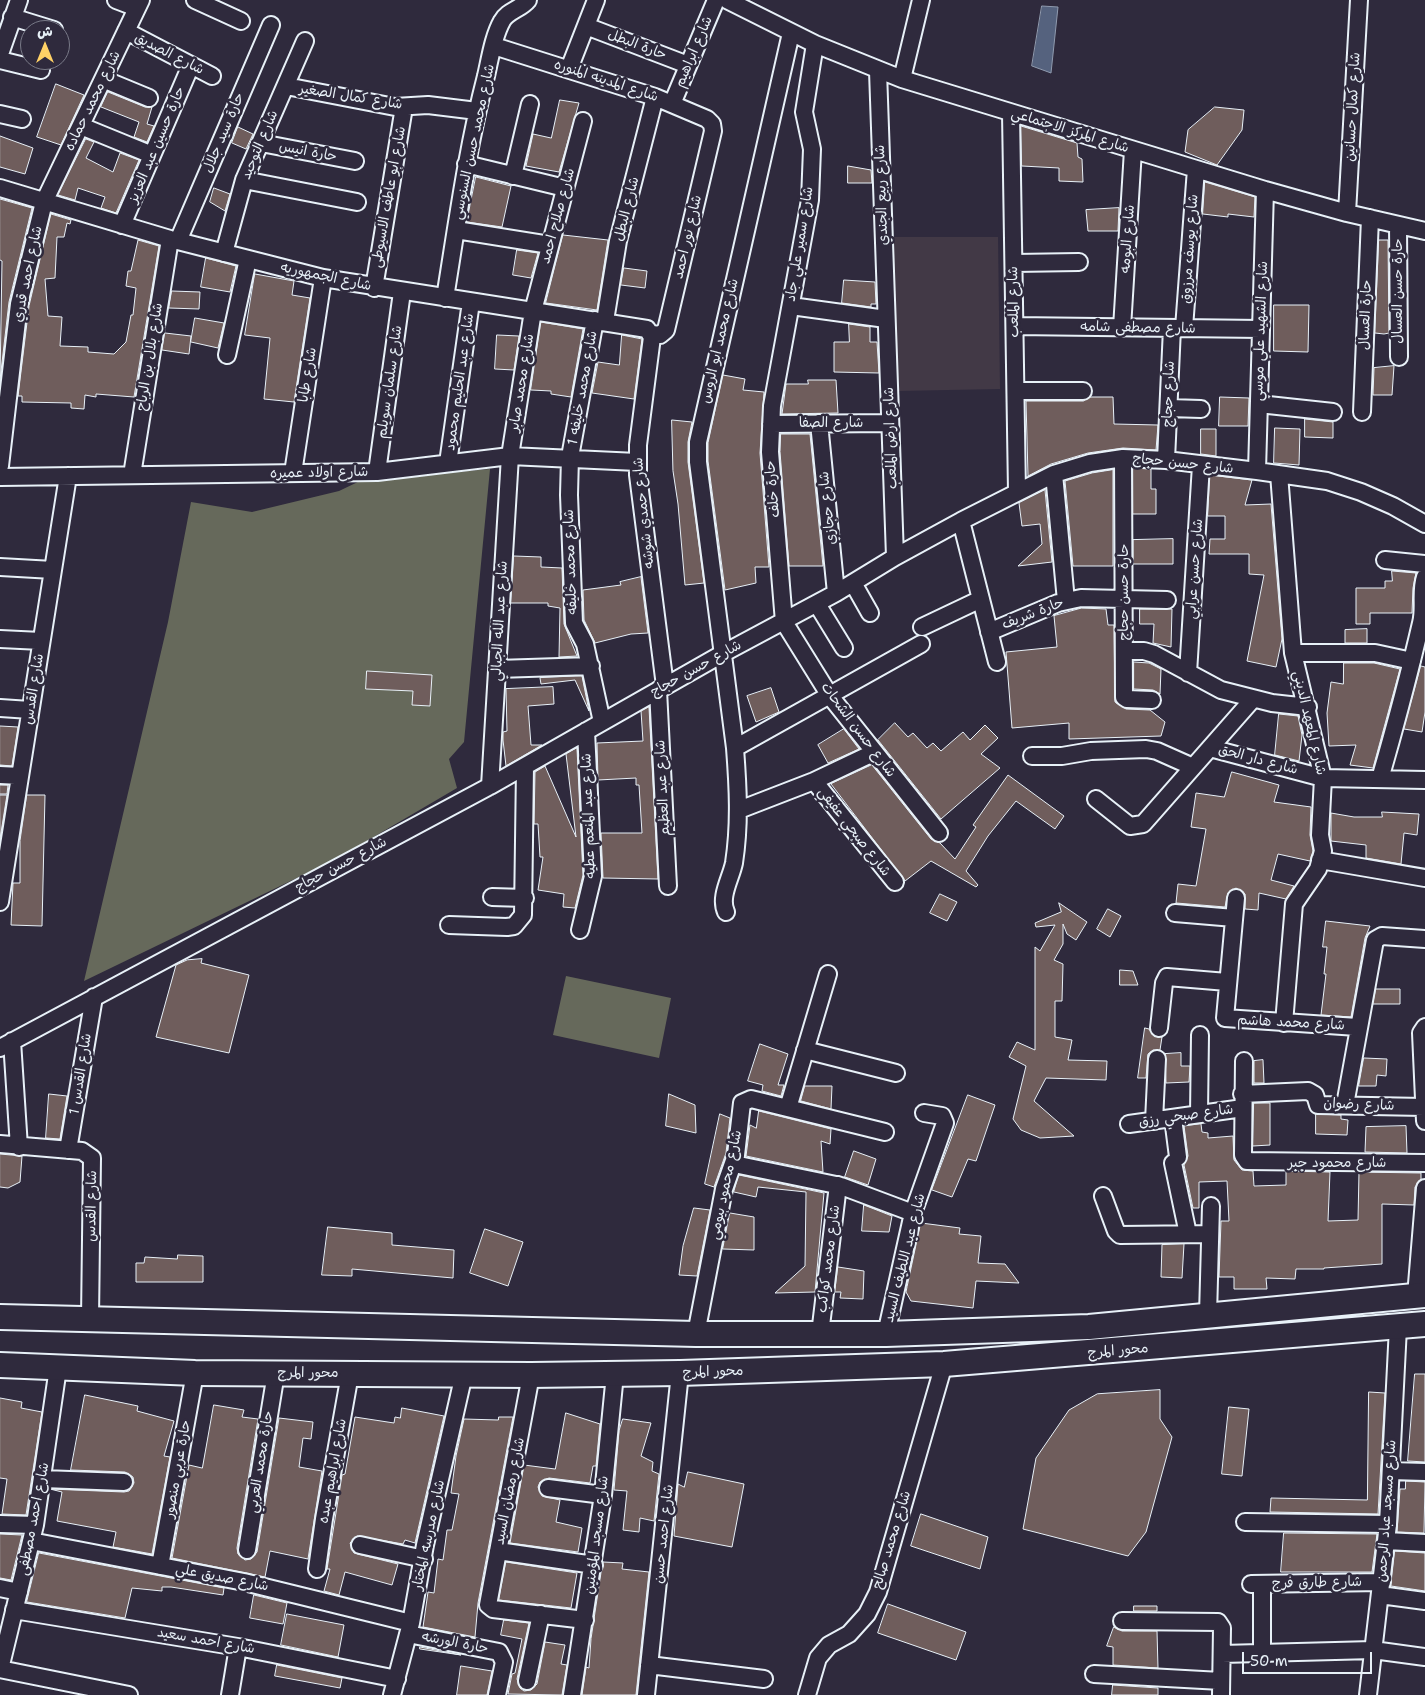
<!DOCTYPE html>
<html>
<head>
<meta charset="utf-8">
<style>
  body { margin:0 }
  #map { position:relative; width:1425px; height:1695px; overflow:hidden; background:#2f2a3d; font-family:"Shantell Sans","Playpen Sans Arabic",sans-serif }
  canvas { display:block }
  .north { position:absolute; left:20px; top:20px; width:50px; height:50px; box-sizing:border-box; background:#2f2a3d; border:1px solid #797a88; border-radius:50%; rotate:0deg; font-size:14px; font-weight:700; line-height:20px; text-align:center; color:#e8f1f8 }
  .north::after { content:''; display:block; margin:auto; width:18px; height:22px; background:#ffd166; clip-path:polygon(50% 0,100% 100%,50% 72%,0 100%) }
  .scale { position:absolute; left:1242px; top:1652px; width:130px; height:22px; box-sizing:border-box; border:2px solid #e8f1f8; border-top:0; padding-left:6px; font-size:15px; line-height:18px; white-space:nowrap; color:#e8f1f8; -webkit-text-stroke:4px #2f2a3d; paint-order:stroke }
</style>
</head>
<body>
<div id="map">
<canvas width="1425" height="1695"></canvas>
<div class="north">ش</div>
<div class="scale">50 m</div>
</div>
<script>
const c = document.querySelector('canvas').getContext('2d');
c.lineJoin = 'round';
function paint(path, color) { c.fillStyle = color; c.fill(path, 'evenodd'); }
function stroke(path, color, width, dash) { c.strokeStyle = color; c.lineWidth = width; c.lineCap = dash ? 'butt' : 'round'; c.setLineDash(dash || []); c.stroke(path); }
function write(font, color, halo, rows, align = 'center') {
  c.font = font + ' "Shantell Sans","Playpen Sans Arabic",sans-serif'; c.lineWidth = 5; c.setLineDash([]); c.textBaseline = 'middle'; c.strokeStyle = halo; c.fillStyle = color; for (const [text, x, y, turn = 0] of rows) {
    c.save(); c.translate(x, y); c.rotate((+turn || 0) * Math.PI / 180); c.textAlign = isNaN(turn) ? turn : align; if (halo) c.strokeText(text, 0, 0); c.fillText(text, 0, 0); c.restore();
  }
}
paint(new Path2D(`
  M891 237H998L1000 389 897 391Z`), '#423946');
paint(new Path2D(`
  M490 469 464 742 449 759 457 788 336 859 84 981 168 622 191 502 252 512 339 491 362 480Z
  M566 976 671 998 659 1058 553 1035Z`), '#66695b');
const water = new Path2D(`
  M1042 6 1058 7 1051 73 1032 66Z`);
paint(water, '#55627e');
stroke(water, '#909baf', 1);
const building = new Path2D(`
  M56 84 84 95 61 145 37 137Z
  M108 92 145 107H152L147 124 154 126 147 142 134 137 139 122 101 107Z
  M560 100 579 103 559 172 526 166 533 134 551 138Z
  M1215 107 1244 110 1242 130 1217 165 1185 152 1188 130Z
  M1021 126 1077 143 1078 157 1082 159 1083 182 1059 181V168L1022 166Z
  M238 127 253 134 246 149 232 143Z
  M0 136 33 148 25 174 0 167Z
  M86 139 94 142 86 158 113 172 120 153 139 160 116 213 101 208 105 197 78 188 75 200 58 195Z
  M848 166 871 170 872 183H848Z
  M476 177 511 186 502 227 467 222Z
  M1205 182 1255 197 1254 217 1228 214V217L1203 214Z
  M214 188 230 194 225 211 210 202Z
  M0 199 32 208 9 302 0 380 2 261 0 260Z
  M1119 208 1118 231H1088L1086 210Z
  M51 214 71 220 70 224 67 223 64 237H57L55 278 45 279 48 316 62 317 60 346 88 347V352L114 354 126 342 131 315H133L136 288 126 286 128 271H131L138 240 159 246 134 397 96 394V397L85 395 84 409 71 408V403L22 402V396H18L29 306Z
  M563 235 608 240 597 310 546 303Z
  M1379 240H1388L1389 333 1384 334 1375 333Z
  M517 250 538 253 531 278 513 275Z
  M206 258 236 266 230 292 201 287Z
  M624 268 647 271 645 288 621 285Z
  M255 274 294 281 292 295 310 298 294 402 264 399 270 338 245 335Z
  M844 280 875 282 876 304H871V307L842 303Z
  M172 291 200 292 199 309 169 308Z
  M1274 305H1309L1308 352 1274 351Z
  M195 318 224 323 218 348 191 342Z
  M541 322 583 329 571 397 551 394V391L531 390Z
  M849 324 870 327V342H877L879 373 834 372V342H849Z
  M165 333 191 336 189 354 162 350Z
  M497 335 519 336 514 370 495 369Z
  M622 335 642 339 634 399 592 393 598 362 619 365Z
  M1394 366 1392 395H1373L1374 368Z
  M723 375 745 379 743 390 764 392 760 453 769 567H755L756 583 725 590 708 461V443Z
  M808 380H836L838 413 782 414 786 384H808Z
  M1090 397H1113L1114 424 1158 425 1156 450 1123 448 1088 453 1051 464 1028 476 1026 401H1083Z
  M1220 397 1249 398 1248 426H1219Z
  M1305 419 1333 422V438L1305 437Z
  M672 420 692 422 688 442V462L704 583 685 585 678 504 673 471Z
  M1275 428 1300 429 1299 465 1274 463Z
  M1201 429H1216V456L1201 454Z
  M781 434H810L823 566H789L780 452Z
  M1133 468 1151 469V489H1156V514H1133Z
  M1113 470V566H1073L1065 481 1092 473Z
  M1210 475 1252 480 1245 505 1271 504 1282 639 1276 667 1247 661 1264 575 1249 574V554H1209L1210 539H1225V516H1208Z
  M1045 490 1052 562 1018 566 1042 544 1040 524 1022 526 1019 503Z
  M1173 539V564H1133V540Z
  M514 556 541 557V567L562 568 564 624 577 656 559 657 560 608 548 606V603H511Z
  M1392 571 1416 573 1413 588 1412 613H1370V624H1356V588H1385V581H1392Z
  M641 577 648 633 631 634 595 643 584 620 583 590 621 585 620 582Z
  M1082 608 1106 609 1108 625H1114L1115 702 1126 709 1150 710 1165 722 1161 736 1069 739V723L1012 728 1006 652 1057 647 1054 616Z
  M1140 609H1172L1171 647 1153 643 1154 624H1140Z
  M1367 629V643H1345V630Z
  M1134 662 1149 663 1161 669 1160 694 1153 690 1134 689Z
  M1344 663H1374L1400 669 1373 768 1350 765 1356 745 1329 746 1327 713 1331 682 1343 684Z
  M1421 666 1425 667V712L1422 732 1404 729Z
  M367 671 432 675 430 706 412 705 413 691 366 689Z
  M582 676 589 711 575 680 541 684 540 678Z
  M553 687 554 704 528 706 531 745H542L506 766 503 740V732L507 731 506 689Z
  M771 688 779 712 756 722 747 696Z
  M649 707 658 879 603 878 601 833H642L639 785H636V778L598 780 597 743 643 741 641 711Z
  M1279 714 1298 716 1302 735 1299 761 1275 755Z
  M895 723 908 737 913 733 927 748 933 743 941 751 963 732 970 740 985 725 998 738 981 754 1000 768 941 819 878 740Z
  M0 726 18 727 12 766 0 765Z
  M844 729 859 749 828 763 818 745Z
  M577 748 583 875 575 908 563 907 564 894 538 890 543 857H540L538 824H534L535 772 545 766 576 837 566 754Z
  M872 765 931 839 940 843 955 859 976 827 973 825 1008 775 1064 816 1055 829 1016 801 988 836 966 871 978 885 976 887 931 861 905 881 831 784Z
  M1232 772 1279 785 1274 802 1311 807 1310 835 1313 851 1310 861 1278 854 1271 880 1294 886 1286 899 1259 893 1258 910 1245 909V894L1236 888 1228 893 1225 907 1176 903 1178 884 1196 886 1206 829 1191 827 1196 793 1224 797Z
  M0 785H8L7 794H0Z
  M0 795H7L0 839Z
  M27 795H45L42 926 11 925 13 883H20V841Z
  M1382 812 1419 814 1417 835 1404 833 1401 864 1366 858V845L1331 841V813L1354 817H1382Z
  M940 894 957 902 947 921 930 913Z
  M1059 903 1087 922 1076 940 1067 934 1063 924V944L1054 960 1063 964 1062 1001H1055V1037L1072 1040 1068 1060 1107 1061 1106 1080 1046 1078 1034 1101 1074 1136 1040 1138 1021 1130 1013 1119 1026 1066 1009 1057 1017 1042 1035 1050V947L1040 951 1055 925 1036 927 1035 923 1061 912Z
  M1108 909 1121 916 1110 937 1097 929Z
  M1326 921 1370 926 1365 938 1351 1017 1321 1015 1326 974H1324L1327 947H1323Z
  M202 959 201 963 249 975 229 1053 156 1037 176 965 187 960Z
  M1120 970 1133 971 1138 985H1120Z
  M1376 989H1400V1004H1373Z
  M1145 1028 1149 1029 1154 1036 1162 1037 1160 1050H1153L1148 1054 1146 1078H1138Z
  M760 1044 788 1054 778 1085H784L781 1096 762 1091 763 1085 748 1081Z
  M1181 1053V1066H1190L1189 1082 1166 1083 1165 1054Z
  M1364 1058 1387 1059 1386 1076 1377 1075 1376 1086H1359Z
  M1263 1060 1264 1083H1254V1061Z
  M805 1086H832L831 1109 801 1101Z
  M49 1094 67 1096 60 1139 46 1138Z
  M669 1094 695 1105 696 1133 666 1126Z
  M968 1095 995 1105 976 1161 968 1159 952 1197 932 1190Z
  M1254 1103H1270V1145L1253 1146Z
  M759 1111 831 1129 830 1144 821 1141 823 1172 746 1156 750 1125 756 1128Z
  M720 1114 730 1118 726 1153 714 1187 705 1184Z
  M1316 1114 1341 1115V1119L1348 1120 1347 1135 1316 1134Z
  M1201 1124 1202 1132 1208 1133V1138L1233 1136 1234 1160 1242 1170 1253 1171 1254 1186 1286 1185V1171L1330 1172 1328 1221 1358 1220 1359 1172 1421 1173V1179L1415 1187 1414 1205 1382 1204V1264L1324 1268V1269H1296L1295 1279 1266 1278 1267 1289H1234V1277H1219L1221 1221H1229L1227 1181 1199 1182V1208H1193L1184 1165 1188 1156 1184 1126Z
  M1406 1126 1407 1153 1365 1152 1366 1127Z
  M854 1151 876 1159 868 1185 845 1177Z
  M0 1154 22 1156 20 1182 8 1188 0 1187Z
  M739 1175 824 1193 815 1292 775 1293 805 1266 806 1192 758 1187 756 1197 734 1192Z
  M864 1205 892 1216 889 1232 862 1231Z
  M694 1208 710 1210 697 1276 679 1275 683 1246Z
  M730 1213 754 1217V1250L723 1249Z
  M921 1223 960 1228 959 1234 981 1236 978 1263 1005 1264 1019 1283 976 1281 973 1308 911 1301 906 1292 907 1287Z
  M328 1227 392 1233V1245L454 1250 453 1278 352 1269V1276L322 1275Z
  M485 1229 523 1242 508 1286 470 1273Z
  M1184 1244 1182 1278 1161 1277 1162 1245Z
  M178 1255 203 1256V1282H136V1263H144L145 1257 177 1259Z
  M838 1267 864 1271 863 1299 840 1298 841 1292H835Z
  M1415 1374H1425V1462L1408 1461Z
  M1160 1390V1419L1172 1437 1146 1532 1128 1556 1023 1529 1036 1458 1069 1410 1097 1394Z
  M1369 1392 1385 1393 1378 1514 1270 1512 1271 1498 1367 1500Z
  M85 1395 138 1406 137 1411 174 1421 164 1456 170 1457 152 1554 113 1547 116 1532 57 1521 62 1492 50 1489 124 1492 129 1491 134 1483 133 1477 125 1472 71 1470Z
  M0 1398 22 1402 21 1408 42 1412 26 1515 2 1514 7 1479 0 1478Z
  M214 1405 244 1410 242 1417 258 1419 237 1548 238 1554 245 1560 251 1559 257 1552 279 1418 313 1422 311 1439 303 1438 299 1467 322 1471 308 1559 270 1551 265 1577 172 1558 189 1465 202 1468Z
  M1229 1407 1249 1409 1242 1476 1222 1474Z
  M402 1408 444 1416 415 1543 405 1540 403 1544 357 1536 350 1543 354 1553 398 1564 392 1585 345 1572 339 1595 324 1591 330 1569H327L342 1475 345 1474 355 1417 394 1423 395 1417 400 1418Z
  M566 1413 600 1424 596 1466H593L590 1483 549 1478 540 1482 538 1487 542 1496 560 1500 556 1522 582 1528 578 1552 510 1543 524 1465 555 1469Z
  M499 1417H513L478 1603 475 1637 423 1627 428 1592 434 1593 438 1559 443 1560 447 1530H452L459 1494 451 1493 456 1456 464 1419 498 1420Z
  M623 1419 651 1423 641 1456 653 1462 652 1471 659 1474 654 1521 640 1518 639 1532 623 1530 627 1491 614 1490 619 1431Z
  M688 1472 744 1484 732 1547 674 1536 678 1484 684 1487Z
  M1406 1481 1425 1482 1424 1533 1397 1532 1400 1489H1405Z
  M921 1514 988 1537 980 1569 911 1546Z
  M1284 1533 1377 1534 1372 1572H1281Z
  M0 1534 22 1535 11 1580 0 1578Z
  M1395 1551 1425 1553V1591L1391 1586Z
  M39 1553 224 1588 223 1595 171 1587H162V1591L132 1588 125 1618 27 1602Z
  M506 1562 577 1573 571 1608 499 1600Z
  M603 1562 623 1563 622 1569 649 1572 636 1695H582L586 1667 589 1668 591 1639Z
  M254 1595 287 1603 283 1624 250 1618Z
  M888 1604 966 1632 956 1660 878 1633Z
  M1134 1606H1157V1611H1134Z
  M287 1614 344 1625 338 1657 281 1645Z
  M504 1620 529 1623 517 1679 520 1688 524 1691 531 1690 537 1684 545 1642 565 1645 561 1664 567 1665 562 1695 508 1694 512 1674 515 1673 522 1639 501 1635Z
  M1114 1627 1122 1631H1157L1158 1668 1113 1665V1647L1107 1646Z
  M420 1647 461 1655 420 1649Z
  M277 1665 342 1678 340 1688 275 1676Z
  M461 1666 492 1671 487 1695H457Z
  M1113 1685 1158 1688V1695H1112Z`);
paint(building, '#6f5d5c');
stroke(building, '#e8f1f8', 1);
const street = new Path2D(`
  M116 0 137 8
  M195 0 241 21
  M727 0 815 44 902 79 1265 190 1347 213 1425 231
  M12 17 54 30
  M586 26 688 65
  M126 31 212 76
  M815 44 804 112 812 149 810 200 772 406 770 452 784 622 830 696 939 833
  M494 46 655 97 707 119 712 124 713 131 666 330 660 335 652 334
  M0 54 19 0
  M0 60 41 70
  M569 69 596 0
  M878 71 895 557
  M103 79 149 98
  M902 79 921 0
  M286 86 395 107 428 105 477 111
  M672 104 716 0
  M1011 113 1017 492
  M0 114 22 119
  M81 126 152 155
  M261 143 355 161
  M466 164 565 188
  M513 176 530 104
  M244 180 357 202
  M0 188 170 239 323 278 647 329 652 337 638 445V475L665 686
  M1347 213 1359 0
  M122 225 191 65
  M1398 225 1399 357
  M456 230 550 245
  M178 241 271 25
  M224 253 244 180 305 41
  M1014 263 1079 262
  M374 288 404 107
  M445 298C457 224 467 149 486 76 490 59 493 37 502 21 507 11 521 9 528 0
  M791 306 886 319
  M595 320 570 457 569 495 574 623 585 644 602 722
  M605 321 618 241 655 97
  M1015 326 1261 329
  M1122 328 1133 150
  M1184 328 1196 169
  M227 355 248 259
  M1016 391H1083
  M1259 404 1333 412
  M1169 408 1201 409
  M1362 412 1370 218
  M819 423 836 593
  M771 424 890 423
  M1123 458 1124 697 1127 699 1152 700
  M1166 460 1172 328
  M448 463 471 302
  M0 466 19 304 44 202 141 0
  M1257 471 1265 190
  M377 472 402 292
  M293 473 323 278
  M1054 474 1066 601
  M1279 474 1293 653 1323 778 1320 835 1323 851 1318 869 1294 904 1284 1023
  M132 475 170 239
  M0 477 377 472 510 456 637 462
  M961 521 997 662
  M1385 560 1425 564
  M0 567 53 570
  M853 583 870 613
  M817 604 844 648
  M922 627 981 599
  M989 632 1058 603 1081 598 1167 600
  M0 639 41 641
  M1124 651H1144L1154 654 1221 690 1272 703 1308 707
  M1293 653H1375L1412 661
  M497 669 591 666
  M1188 673 1201 465
  M658 690 668 886
  M0 708 30 710
  M735 748 921 644
  M1210 748 1323 778 1425 780
  M1032 756H1062L1091 751 1146 749 1157 751 1193 767
  M0 775 20 776
  M1380 779C1395 727 1409 675 1421 623 1425 608 1420 592 1425 577
  M814 781 895 882
  M490 786 510 456 533 311 583 121
  M1096 799 1130 826 1143 824 1253 699
  M739 810 814 781 873 753
  M1320 860 1425 878
  M492 897 525 898
  M1236 898 1225 1018 1357 1027
  M0 902 68 476
  M726 912C719 897 731 878 734 863 740 824 738 787 735 748L698 462V442L791 33
  M1175 913 1234 918
  M449 925 507 927 514 926 523 915 525 767
  M580 930 593 876 586 731
  M1425 1027 1421 1033 1425 1121
  M1159 1028 1164 983 1167 977 1227 982
  M12 1041 19 1147
  M0 1048 490 786 722 654 836 593 895 557 961 521 1054 474 1090 463 1123 458 1166 460 1257 471 1327 481 1361 492 1393 506 1425 524
  M805 1050 896 1073
  M1244 1061 1243 1155 1247 1161 1425 1163
  M1242 1094 1308 1091 1315 1095 1318 1105 1424 1107
  M1345 1105 1375 940 1382 936 1425 939
  M788 1108 828 974
  M1199 1114 1200 1035
  M1173 1118 1178 1157
  M1154 1121 1157 1059
  M1129 1124 1243 1108
  M0 1144 82 1151 92 1158 90 1319
  M68 1150 94 997
  M1173 1163 1188 1234
  M734 1164 841 1186 913 1213
  M1103 1196 1116 1231 1120 1235 1210 1234
  M1416 1296 1425 1188
  M1208 1315 1211 1206
  M696 1334 724 1189 736 1155 742 1103 751 1099 885 1132
  M820 1334 838 1185
  M886 1334 913 1213 945 1123 942 1116 924 1113
  M531 1375 488 1605 493 1609 585 1620
  M1391 1471 1425 1472
  M43 1479 124 1482
  M548 1488 603 1495
  M1245 1522 1388 1524
  M0 1524 35 1525
  M31 1541 244 1582 411 1623
  M1386 1541 1425 1543
  M360 1545 424 1559
  M247 1550 276 1373
  M498 1551 594 1565
  M160 1566 195 1373
  M317 1569 324 1519 350 1374
  M1251 1584 1382 1582
  M1262 1585V1653
  M0 1588 19 1592
  M1380 1595 1425 1601
  M14 1610 238 1647 397 1679
  M1122 1621 1218 1622 1222 1628 1221 1695
  M408 1634 499 1652 504 1662 497 1695
  M1222 1654 1373 1650 1425 1657
  M649 1665 764 1679
  M0 1669 35 1525 58 1368
  M0 1669 129 1695
  M1094 1674 1221 1681
  M527 1681 541 1614
  M230 1695 238 1647
  M392 1695 411 1623 425 1545 464 1374
  M572 1695 603 1495 615 1374
  M646 1695 680 1373
  M807 1695 818 1658 829 1645 849 1634 867 1614 878 1592 944 1364
  M1368 1695 1388 1524 1398 1327`);
const secondary = new Path2D(`
  M0 1317 696 1334H886L1089 1327 1425 1295
  M0 1365 195 1373 531 1375 680 1373 944 1364 1425 1324`);
stroke(street, '#e8f1f8', 20);
stroke(secondary, '#e8f1f8', 28);
stroke(street, '#2f2a3d', 16);
stroke(secondary, '#2f2a3d', 24);
write('14px', '#e8f1f8', '#2f2a3d', [
  ["حارة البطل",637,45,21],
  ["شارع ابراهيم",694,52,-67],
  ["شارع الصديق",169,54,27],
  ["شارع المدينه المنوره",606,81,18],
  ["شارع كمال الصغير",351,97,9],
  ["شارع محمد حماده",93,101,-64],
  ["شارع كمال حسانين",1353,107,-87],
  ["شارع المركز الاجتماعي",1070,131,17],
  ["حارة سيد جلال",224,133,-67],
  ["شارع محمد حسن السنوسي",474,142,-78],
  ["حارة حسين عبد العزيز",157,145,-67],
  ["شارع التوحيد",260,145,-67],
  ["حارة انيس",308,152,11],
  ["شارع ربيع الجندي",882,195,-92],
  ["شارع ابو عاطف الاسيوطى",389,197,-80],
  ["شارع البطل",627,209,-76],
  ["شارع صلاح احمد",558,216,-75],
  ["شارع نور احمد",688,237,-77],
  ["شارع البومه",1128,239,-86],
  ["شارع سمير علي جاد",800,244,-81],
  ["شارع يوسف مرزوق",1190,249,-86],
  ["شارع احمد قدري",28,274,-78],
  ["شارع الجمهوريه",326,277,12],
  ["حارة حسن العسال",1398,291,-90],
  ["شارع الملعب",1014,302,-91],
  ["حارة العسال",1366,315,-88],
  ["شارع مصطفى شامه",1138,328,1],
  ["شارع الشهيد علي موسي",1261,331,-88],
  ["شارع محمد ابو الروس",720,341,-77],
  ["شارع بلال بن الرباح",150,357,-81],
  ["شارع طابا",308,375,-81],
  ["شارع سلمان سويلم",390,382,-82],
  ["شارع عبد الحليم محمود",460,382,-82],
  ["شارع محمد صابر",522,383,-81],
  ["شارع محمد خليفه 1",583,388,-80],
  ["شارع حجاج",1169,394,-88],
  ["شارع الصفا",831,423],
  ["شارع ارض الملعب",891,438,-92],
  ["شارع حسن حجاج",1183,464,6],
  ["شارع اولاد عميره",319,473,-1],
  ["حارة خلف",773,489,-95],
  ["شارع حجازي",828,508,-96],
  ["شارع حمدي شوشه",644,513,-96],
  ["شارع محمد خليفه",571,562,-92],
  ["شارع حسن عرابي",1195,569,-86],
  ["حارة حسن حجاج",1124,592,-90],
  ["حارة شريف",1033,614,-21],
  ["شارع عبد الله الجبالي",500,621,-87],
  ["شارع حسن حجاج",696,669,-29],
  ["شارع القدس",34,689,-81],
  ["شارع المعهد الديني",1309,723,77],
  ["شارع حسن الشحات",858,730,53],
  ["شارع دار الحق",1258,760,15],
  ["شارع عبد العظيم",663,788,-93],
  ["شارع عبد المنعم عطيه",589,816,-92],
  ["شارع صبحي عفيفي",854,832,52],
  ["شارع حسن حجاج",341,865,-28],
  ["شارع محمد هاشم",1291,1023,3],
  ["شارع القدس 1",81,1074,-81],
  ["شارع رضوان",1359,1105,2],
  ["شارع صبحي رزق",1186,1116,-8],
  ["شارع محمود جبر",1337,1163],
  ["شارع محمود بيومي",726,1185,-78],
  ["شارع القدس",92,1206,-89],
  ["شارع عبد اللطيف السيد",905,1258,-76],
  ["شارع محمد كواكب",829,1259,-83],
  ["محور المرج",1118,1351,-5],
  ["محور المرج",713,1372,-2],
  ["محور المرج",308,1373],
  ["حارة محمد العربي",261,1462,-81],
  ["حارة عربي منصور",178,1469,-80],
  ["شارع ابراهيم عبده",333,1471,-80],
  ["شارع رمضان السيد",510,1491,-79],
  ["شارع مسجد عباد الرحمن",1387,1511,-86],
  ["شارع احمد مصطفى",34,1519,-79],
  ["شارع احمد حسن",664,1534,-84],
  ["شارع مدرسه المختار",429,1535,-78],
  ["شارع مسجد المؤمنين",597,1535,-83],
  ["شارع محمد صالح",892,1540,-73],
  ["شارع صديق علي",222,1578,11],
  ["شارع طارق فرج",1317,1583,-1],
  ["شارع احمد سعيد",206,1641,10],
  ["حارة الورشه",455,1643,11]
]);
</script>
</body>
</html>
